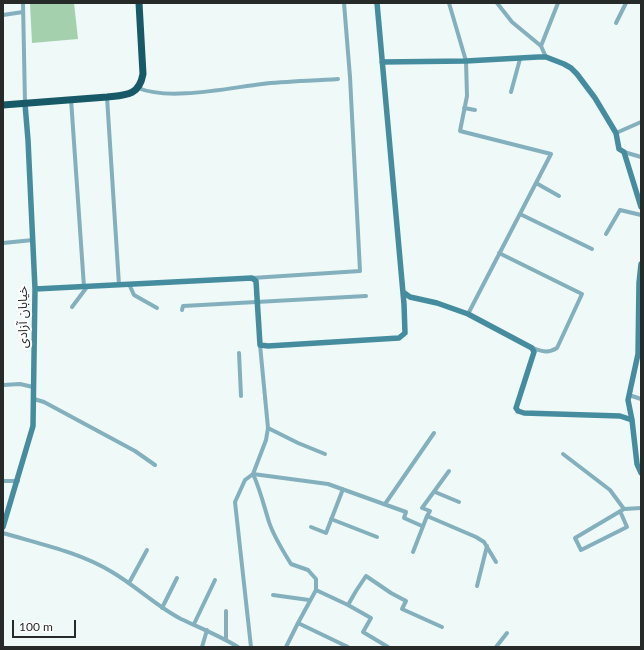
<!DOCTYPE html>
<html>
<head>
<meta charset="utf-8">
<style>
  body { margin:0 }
  #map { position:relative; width:644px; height:650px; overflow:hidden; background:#eef9f8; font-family:Lato,sans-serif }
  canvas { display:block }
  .frame { position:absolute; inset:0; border:4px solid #262b2a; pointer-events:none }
  .scale { position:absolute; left:12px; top:620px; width:64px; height:18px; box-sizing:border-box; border:2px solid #262b2a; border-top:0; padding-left:5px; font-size:12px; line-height:14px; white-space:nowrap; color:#262b2a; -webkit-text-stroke:3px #fff; paint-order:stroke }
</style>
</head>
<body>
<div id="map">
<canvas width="644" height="650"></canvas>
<div class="frame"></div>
<div class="scale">100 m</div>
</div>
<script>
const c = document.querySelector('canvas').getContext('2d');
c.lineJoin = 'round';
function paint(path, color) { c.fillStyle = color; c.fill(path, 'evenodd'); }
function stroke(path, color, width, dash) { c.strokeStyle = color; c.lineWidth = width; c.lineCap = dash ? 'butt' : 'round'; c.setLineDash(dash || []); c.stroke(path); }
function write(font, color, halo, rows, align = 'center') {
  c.font = font + ' Lato,"Noto Sans Arabic",sans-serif'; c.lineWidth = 4; c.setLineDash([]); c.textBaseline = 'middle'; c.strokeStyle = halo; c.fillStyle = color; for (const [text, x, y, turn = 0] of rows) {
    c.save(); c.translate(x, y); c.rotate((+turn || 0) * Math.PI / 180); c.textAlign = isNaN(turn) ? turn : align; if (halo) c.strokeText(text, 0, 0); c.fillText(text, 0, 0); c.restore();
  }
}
paint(new Path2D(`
  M30 3H74L78 39 32 43Z`), '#a4d0ad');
stroke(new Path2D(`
  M23 3 25 103
  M449 3 466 61 467 96 460 131 551 154 468 314
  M497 3 512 22 541 46 546 57
  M3 15 23 12
  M616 23 626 3
  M541 46 558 3
  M138 88C169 101 228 88 262 84 287 81 313 81 338 79
  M511 92 520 59
  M107 97 119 285
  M71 99 84 287
  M464 108 475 110
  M616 133 641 122
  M624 152 641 157
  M536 183 559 196
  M520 214 592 249
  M606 234 620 210 641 215
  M3 243 33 240
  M499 253 582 294 557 348C547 354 542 351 532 348
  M252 278 360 271 350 77 344 3
  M129 284 134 295 157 308
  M72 307 87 287
  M182 310 183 306 366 296
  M239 353 241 396
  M3 385 20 384 33 387
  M629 395 641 399
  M34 399 44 402 135 451 155 465
  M268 428 298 443 325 454
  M563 454 610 490 624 509 641 508
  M253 474C260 489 264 506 269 522 274 537 283 551 291 564L308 570 316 579V590L348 605 356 591 366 576 391 593 406 601 402 609 442 627
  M253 474 328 484 406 512 404 518 422 526
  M3 481H18
  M435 492 459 502
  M385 504 434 433
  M620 511 627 527 581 550 575 538 624 509
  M427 516 476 537 484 542 496 562
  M331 519 377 537
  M311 527 326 533 343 489
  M3 533C40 544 79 552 112 572 136 586 156 606 181 619 200 628 220 636 238 647
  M413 552 427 516 430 511 422 508 449 471
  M129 583 147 550
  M477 586 487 546
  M316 590 298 623 348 647
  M273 595 309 600
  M348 605 371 618 363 632 388 647
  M162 608 177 578
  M194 624 215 580
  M226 639V611
  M202 647 207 630
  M251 647 235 502 245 480 253 474 266 440 268 428 260 345
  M286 647 298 623
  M496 647 507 633`), '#83b0bc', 4);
stroke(new Path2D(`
  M382 62 466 61 538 57H546L564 64 571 68 577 74 595 98 616 133 619 149 624 152 641 207
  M641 264 639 283 638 354 628 400 632 420 637 464 641 473
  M35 289 252 278 256 281 260 345 268 346 399 338 405 333 404 304 377 3
  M403 292 410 297 437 303 468 314 532 348 534 352 516 408 518 411 524 413 620 416 632 420
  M3 527 33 426 35 289 28 140 25 104`), '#458d9e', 5.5);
stroke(new Path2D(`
  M3 105 107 97C126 95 139 96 143 74L139 3`), '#175967', 7);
write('13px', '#262b2a', '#fff', [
  ["خیابان آزادی",23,317,-90]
]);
</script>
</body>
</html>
